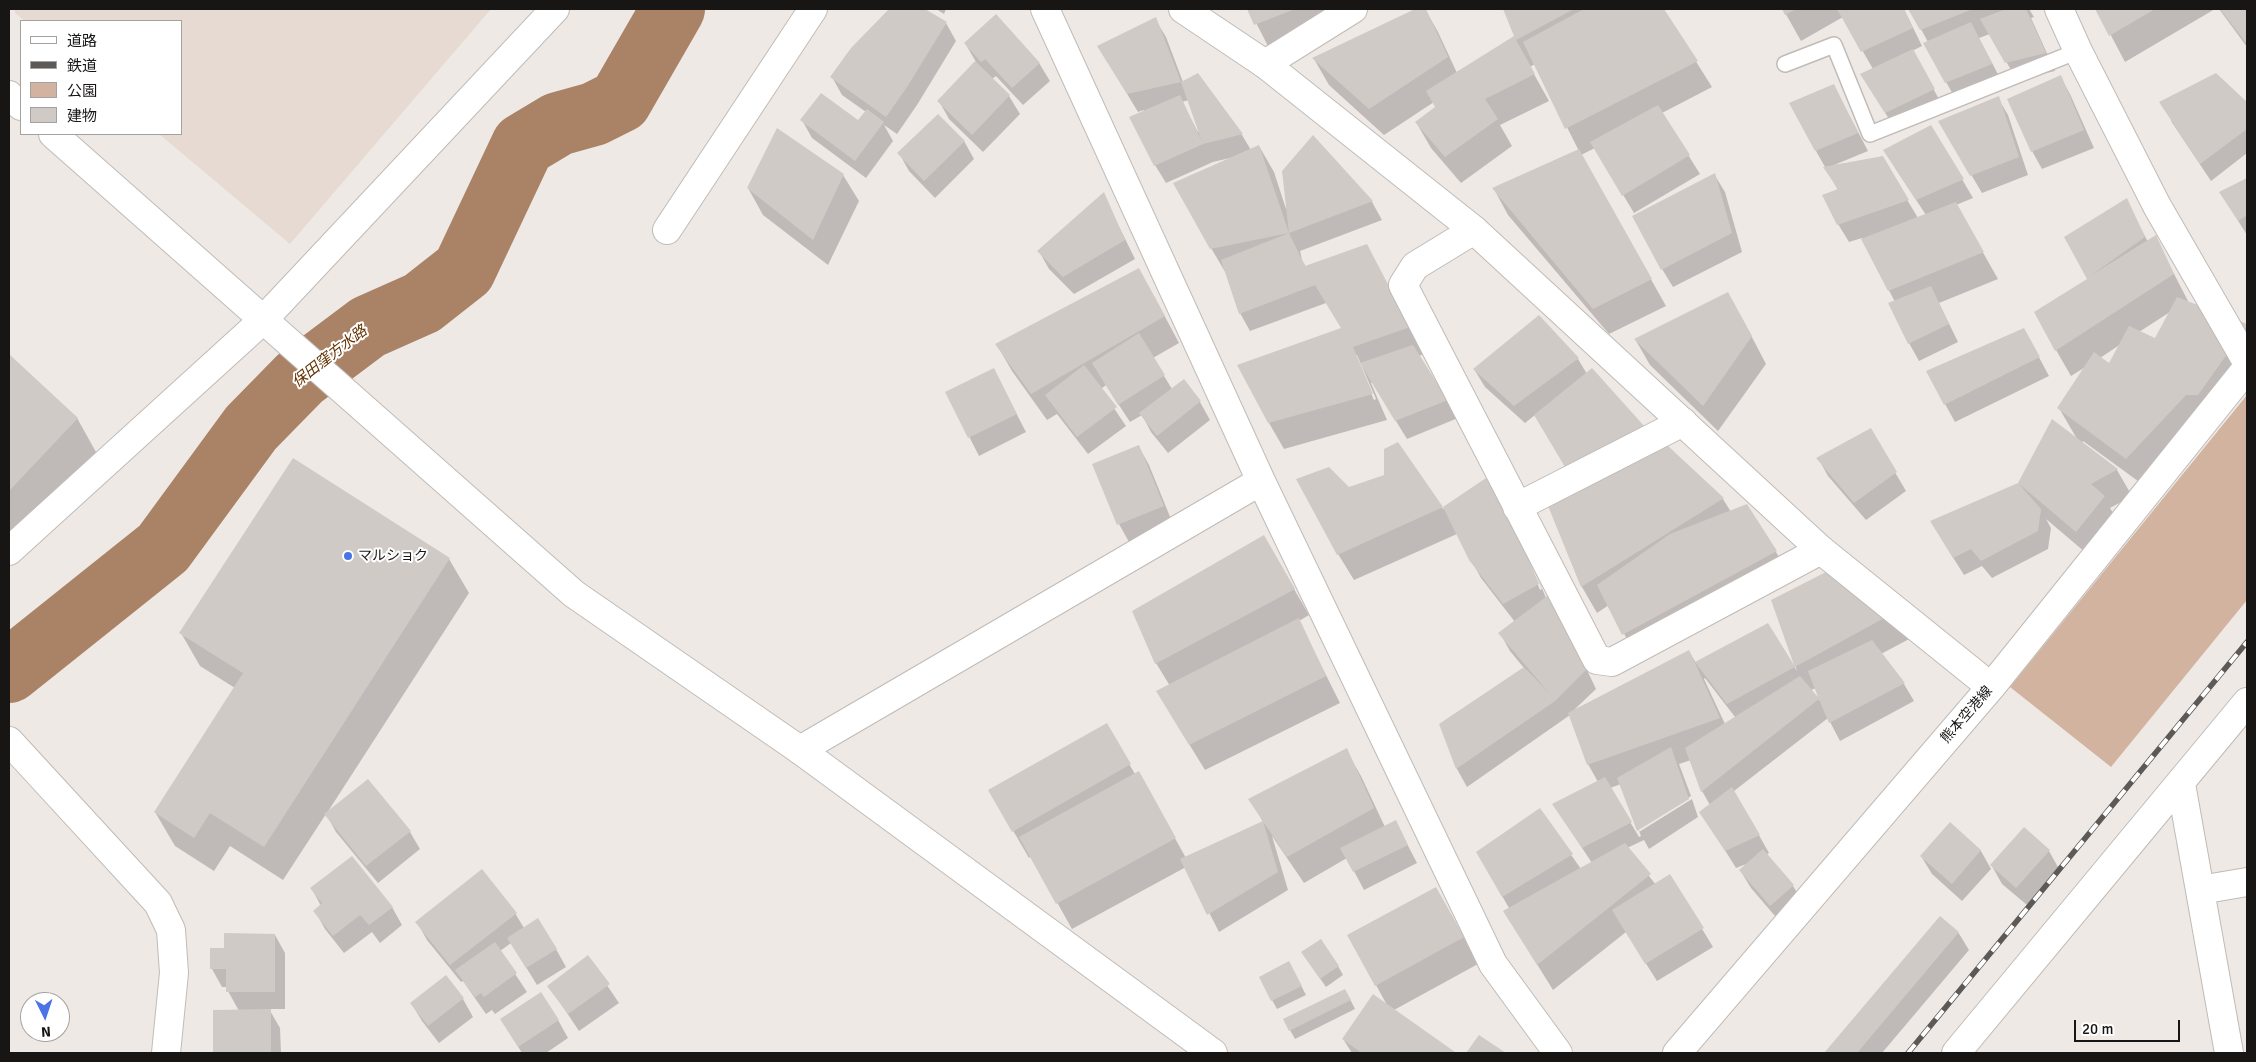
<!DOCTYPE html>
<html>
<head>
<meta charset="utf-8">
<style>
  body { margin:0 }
  #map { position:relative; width:2256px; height:1062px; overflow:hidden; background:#efe9e5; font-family:Signika,"Noto Sans JP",sans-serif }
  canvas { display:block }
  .frame { position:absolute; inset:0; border:10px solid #181615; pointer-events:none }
  .legend { position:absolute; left:20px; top:20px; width:162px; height:115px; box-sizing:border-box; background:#fff; border:1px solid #a3a2a1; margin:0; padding:6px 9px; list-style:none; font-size:15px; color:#181615 }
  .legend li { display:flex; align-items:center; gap:10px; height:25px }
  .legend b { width:25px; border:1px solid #a3a2a1 }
  .north { position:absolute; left:20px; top:992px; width:50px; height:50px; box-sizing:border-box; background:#fff; border:1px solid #a3a2a1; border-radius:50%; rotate:176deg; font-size:14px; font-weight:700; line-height:20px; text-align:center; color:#181615 }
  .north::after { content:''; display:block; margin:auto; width:18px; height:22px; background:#4a73e6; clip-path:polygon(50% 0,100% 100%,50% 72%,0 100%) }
  .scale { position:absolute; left:2074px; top:1020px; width:106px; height:22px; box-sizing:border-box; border:2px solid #181615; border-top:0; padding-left:6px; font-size:15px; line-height:18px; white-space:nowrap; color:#181615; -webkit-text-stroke:4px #fff; paint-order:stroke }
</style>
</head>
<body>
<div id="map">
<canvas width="2256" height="1062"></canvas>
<div class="frame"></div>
<ul class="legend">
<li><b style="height:6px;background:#fff"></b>道路</li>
<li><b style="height:6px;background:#5c5957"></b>鉄道</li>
<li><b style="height:14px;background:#d2b39f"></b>公園</li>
<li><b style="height:14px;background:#d0cac7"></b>建物</li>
</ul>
<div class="north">N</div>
<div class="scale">20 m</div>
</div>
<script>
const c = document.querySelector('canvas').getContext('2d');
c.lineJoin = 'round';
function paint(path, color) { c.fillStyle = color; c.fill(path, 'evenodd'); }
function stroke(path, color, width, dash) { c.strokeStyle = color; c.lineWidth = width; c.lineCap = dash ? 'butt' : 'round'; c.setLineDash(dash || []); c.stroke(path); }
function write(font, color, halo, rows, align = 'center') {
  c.font = font + ' Signika,"Noto Sans JP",sans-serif'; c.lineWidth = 4; c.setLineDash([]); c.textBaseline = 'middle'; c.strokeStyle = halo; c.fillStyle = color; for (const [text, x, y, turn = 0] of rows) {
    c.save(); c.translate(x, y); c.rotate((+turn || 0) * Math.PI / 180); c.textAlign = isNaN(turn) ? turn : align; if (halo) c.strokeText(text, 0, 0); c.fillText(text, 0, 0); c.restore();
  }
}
paint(new Path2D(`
  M15 9H491L290 244 159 134H181V21H25L15 13Z`), '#e7dad2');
paint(new Path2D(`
  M2247 395V600L2111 767 2010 687Z`), '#d2b39f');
paint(new Path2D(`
  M891 9H923L946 23 956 41 917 105 897 134 884 125 893 141 866 178 812 138 802 120 859 122 866 112 842 95 832 77 852 48Z
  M936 9H946L944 14Z
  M1249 9H1365L1366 14 1270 50Z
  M1418 9H1425L1438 32 1457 73 1515 37 1504 9H1663L1712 87 1662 113 1700 174 1634 213 1595 148 1581 155 1666 306 1609 334 1508 215 1494 189 1579 151 1535 64 1530 67 1549 101 1500 125 1512 146 1461 183 1431 148 1416 122 1437 108 1434 102 1384 135 1329 85 1314 59Z
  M1783 9H1904L1922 46 1912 51 1944 108 1896 130 1872 92 1873 69 1843 17 1801 41Z
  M1910 9H2029L2034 17 2031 18 2055 71 2017 80 1990 34 1979 38 2002 82 1957 101 1924 44 1928 42Z
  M2097 9H2215L2125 62Z
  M2219 9H2247V47L2222 13Z
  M1155 19 1166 37 1183 82 1198 75 1242 135 1251 150 1259 146 1274 172 1286 209 1313 137 1372 202 1382 220 1300 251 1302 260 1306 267 1367 245 1424 354 1419 356 1458 418 1407 439 1372 382 1371 383 1387 420 1284 449 1269 423 1342 329 1326 303 1250 331 1240 313 1227 275 1211 248 1230 158 1213 162 1166 183 1155 165 1144 110 1138 112 1109 64ZM1189 100 1200 131 1198 132 1182 102ZM1354 355H1357L1376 399 1374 400Z
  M965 43 1039 63 1050 81 1023 105 996 76 992 79 1009 96 1020 114 983 152 949 119 939 101 976 62Z
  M2216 74 2247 103V153L2211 181 2171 121Z
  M2060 76 2070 94 2094 148 2042 169 2032 151Z
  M1834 86 1868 151 1834 165 1882 158 1918 218 1926 215 1895 168 1931 126 1973 198 1956 205 1998 279 1939 303 1958 342 1919 361 1909 343 1895 302 1862 238 1849 242 1838 224V190L1816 151Z
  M1998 98 2008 115 2028 175 1982 193 1940 122Z
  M964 141 974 159 935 198 909 171 899 153Z
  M1714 174 1725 192 1742 252 1673 287 1662 269Z
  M843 175 859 201 828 265 763 215 748 188Z
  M2247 179V235L2220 192Z
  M1103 194 1135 259 1074 294 1049 269 1039 251Z
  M2126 200 2148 242 2155 237 2188 301 2187 302 2247 325V373L2142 484 2083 441 2082 443 2117 470 2132 496 2110 508 2119 523 2092 558 2046 519 2051 528 2048 549 1992 578 1982 566 1964 575 1942 540 2019 484 2052 421 2077 439 2059 408 2087 366 2071 376 2056 350 2089 279 2066 238ZM2170 312 2155 340 2139 332ZM2121 344 2110 365 2100 358Z
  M1154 296 1179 343 1153 358 1172 389 1183 381 1200 402 1210 420 1168 453 1151 432 1142 415 1130 422 1106 385 1101 389 1126 426 1088 454 1057 414 1047 420 1012 371 997 345Z
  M1743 320 1766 364 1718 431 1650 365 1635 339Z
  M2034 348 2049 376 1955 422 1945 404Z
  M9 356 77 418 96 452 17 537 9 529Z
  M1578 359 1587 374 1653 437 1667 446 1723 499 1731 512 1776 552 1786 569 1638 660 1609 605 1597 613 1582 587 1549 506 1580 490 1535 415 1525 423 1485 387 1474 369Z
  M993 369 1026 432 979 456 947 393Z
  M1870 430 1906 491 1866 520 1828 476 1818 458Z
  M1397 443 1443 509 1485 480 1516 532 1540 590 1542 589 1525 548 1527 551 1546 598 1560 613 1596 689 1574 710 1689 651 1696 663 1768 625 1797 671 1773 601 1826 573 1911 638 1881 654 1904 684 1914 701 1840 741 1828 718 1734 791 1769 853 1766 855 1793 886 1804 904 1781 923 1751 888 1740 870 1746 864 1736 868 1701 812 1710 805 1702 791 1691 760 1679 764 1691 796 1639 829V832L1692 799 1698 817 1649 849 1644 840 1627 848 1656 885 1670 876 1713 947 1657 981 1626 932 1553 990 1504 911 1509 908 1477 852 1539 809 1581 869 1592 863 1553 804 1598 782 1588 764 1570 715 1467 787 1457 769 1440 724 1524 668 1510 651 1500 633 1515 622 1481 578 1457 534 1354 580 1338 554 1349 489 1386 476ZM1705 678 1735 717 1725 724 1704 679ZM1816 688 1821 702 1811 690ZM1621 784 1641 836 1639 837 1610 788Z
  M1139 447 1149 465 1173 524 1129 542 1119 524Z
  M293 460 449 559 469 593 327 813 410 832 420 849 378 883 336 832 326 814 283 880 230 846 214 871 175 846 155 812 235 688 200 666 181 633Z
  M1264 537 1309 615 1299 621 1340 703 1205 770 1173 718 1170 686 1156 663Z
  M1106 725 1135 774 1153 799 1186 858 1263 822 1250 799 1346 750 1361 776 1385 827 1405 840 1417 863 1364 890 1347 858 1304 883 1272 836 1288 890 1219 932 1186 867 1072 929 1031 856 1029 858 990 791Z
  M1950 824 1981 851 1991 869 1962 901 1932 874 1921 856Z
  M2049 851 2059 869 2027 905 2002 884 1992 866Z
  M312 889 392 907 402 925 380 943 372 932 344 953 325 929 315 911 321 906Z
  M515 913 524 928 556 949 566 967 537 985 511 943 500 951 527 992 495 1014 492 1010 486 1014 463 981 461 982 427 940 417 922Z
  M1451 914 1478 964 1394 1010 1455 1053H1352L1343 1039 1388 1007 1376 985Z
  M1940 918 1958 932 1969 950 1882 1053H1826Z
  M275 935 285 953V1009H269L280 1028 281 1053H215L214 1012 239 1011 228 991V987H222L212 969V949H225Z
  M588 957 619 1003 579 1031 549 986Z
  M1308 961 1338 966 1343 975 1326 987Z
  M1294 972 1306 995 1277 1009 1272 1000Z
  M463 999 473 1017 439 1043 422 1021 411 1003Z
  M1350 999 1355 1009 1295 1039 1290 1030Z
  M501 1019 558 1020 568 1038 546 1053H522Z`), '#0003');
stroke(new Path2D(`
  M9 671 163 548 251 428 300 378 368 327 422 303 464 270 523 145 558 124 594 114 620 101 673 9`), '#aa8367', 64);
paint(new Path2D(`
  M889 9H925L947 22 907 87 886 117 830 77 851 48Z
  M1247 9H1295L1254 25Z
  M1415 9H1426L1448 57 1369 109 1312 58Z
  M1503 9H1574L1516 40 1535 74 1485 99 1498 119 1445 157 1415 122 1435 107 1426 91 1514 36Z
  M1584 9H1664L1698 61 1565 129 1523 42Z
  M1782 9H1796L1785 15Z
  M1837 9H1904L1913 28 1861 52Z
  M1908 9H1973L1920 30Z
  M2006 9H2026L2046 53 2005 63 1980 19Z
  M2095 9H2155L2109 36Z
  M2220 9H2247V44Z
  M996 14 1040 63 1012 88 985 59 981 62 964 43Z
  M1156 17 1181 82 1127 94 1097 46Z
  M1971 22 1992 64 1945 83 1923 43Z
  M1913 49 1935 89 1885 113 1860 74Z
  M975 61 1010 95 972 135 937 101Z
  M1198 73 1243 134 1203 144 1154 166 1129 117 1180 95 1202 142 1181 82Z
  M2216 73 2247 102V129L2200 164 2159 102Z
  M2061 75 2084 130 2031 152 2007 99Z
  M1834 84 1858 133 1815 151 1789 103Z
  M821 93 858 120 867 109 884 122 855 161 800 120Z
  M1999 96 2019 157 1970 176 1938 121Z
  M1658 105 1690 155 1622 196 1590 142Z
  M938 114 965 141 924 181 897 153Z
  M1931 125 1964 179 1916 200 1883 150Z
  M777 128 844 174 813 240 747 188Z
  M1313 135 1373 201 1289 233 1210 249 1173 183 1259 145 1289 233 1282 171Z
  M1579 149 1652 279 1593 309 1492 188Z
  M1883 156 1909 200 1837 225 1822 195 1838 189 1823 167Z
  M1715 173 1732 233 1661 270 1632 216Z
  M2247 178V215L2238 221 2219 192Z
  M1104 192 1125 240 1063 277 1037 251Z
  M2127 198 2145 237 2090 276 2156 235 2174 274 2055 351 2034 312 2087 279 2064 237Z
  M1956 202 1984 252 1888 291 1861 239Z
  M1289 233 1305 266 1367 244 1410 327 1353 347 1373 394 1268 423 1237 365 1341 328 1315 285 1239 314 1221 260Z
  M1139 268 1165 316 1031 394 995 344Z
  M1931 286 1949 324 1908 344 1888 303Z
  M1728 292 1752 336 1703 406 1634 339Z
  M2177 297 2247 324V326L2198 395H2186L2126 459 2057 408 2094 352 2109 363 2129 326 2155 338Z
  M1539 315 1579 358 1514 406 1473 369Z
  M2024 328 2040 357 1944 405 1926 371Z
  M1139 333 1165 375 1118 405 1092 363Z
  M1413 345 1448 400 1395 421 1360 363Z
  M9 354 78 418 9 491Z
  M1084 365 1117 407 1077 437 1045 395Z
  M994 368 1017 414 968 438 945 392Z
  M1592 368 1654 437 1565 467 1534 415Z
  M1184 379 1201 401 1157 436 1139 413Z
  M2052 419 2118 469 2091 484 2105 496 2076 532 2018 483Z
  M1871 428 1897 472 1854 503 1816 458Z
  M1398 442 1443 507 1486 478 1517 531 1539 584 1503 604 1469 560 1443 507 1337 555 1296 479 1329 467 1349 487 1384 475V449Z
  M1139 445 1164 506 1117 525 1092 464Z
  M1667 445 1724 498 1581 587 1548 506Z
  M293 458 450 558 264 847 210 813 194 838 154 812 243 673 179 633Z
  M2018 483 2041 509 2038 531 1981 561 1971 549 1953 558 1930 521Z
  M1747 504 1777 551 1622 635 1597 585 1670 534Z
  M1264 535 1295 589 1155 664 1132 611Z
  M1826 572 1897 611 1727 704 1695 662 1768 623 1794 665 1771 600Z
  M1550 594 1586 670 1555 701 1456 769 1439 724 1524 667 1550 694 1498 633Z
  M1299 618 1326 676 1189 745 1156 691Z
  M1872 640 1905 683 1829 723 1819 699 1701 792 1685 748 1800 676 1818 697 1808 671Z
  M1689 650 1720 718 1587 765 1568 713Z
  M1107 723 1131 764 1012 832 988 790Z
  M1671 747 1689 799 1637 831 1617 778Z
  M1347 748 1374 808 1287 857 1248 799Z
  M1139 771 1176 838 1056 904 1019 837Z
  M1605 777 1632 822 1582 848 1552 804Z
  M368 779 411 831 366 866 324 814Z
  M1732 787 1760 835 1725 851 1699 812Z
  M1540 808 1573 854 1502 897 1476 852Z
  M1396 820 1408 845 1353 872 1340 848Z
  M1263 821 1278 872 1207 915 1180 859Z
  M1950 822 1981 850 1952 884 1920 856Z
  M2024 827 2050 850 2016 888 1990 865Z
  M1625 843 1651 874 1537 965 1503 911Z
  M1763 849 1794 885 1770 906 1739 870Z
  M352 856 393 907 369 925 360 915 333 936 313 911 322 903 310 888Z
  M482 869 517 913 450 965 415 922Z
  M1670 874 1704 928 1645 964 1612 910Z
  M1436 887 1464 937 1375 986 1347 935Z
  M1940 916 1959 932 1857 1053H1824Z
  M538 918 557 949 526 968 507 938Z
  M224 933 275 934V992H226V969H210V948H224Z
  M1321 939 1339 966 1320 979 1301 952Z
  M495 942 517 973 484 997 481 993 475 997 455 970Z
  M588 955 610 984 568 1014 547 986Z
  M1289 961 1302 986 1271 1001 1259 977Z
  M446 975 464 998 428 1026 410 1003Z
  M1345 989 1351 1000 1289 1031 1283 1019Z
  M541 992 559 1020 518 1047 500 1019Z
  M1373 994 1455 1052V1053H1362L1342 1039Z
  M271 1009V1053H213V1010Z
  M1479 1035 1506 1053H1466Z`), '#d0cac7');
const lane = new Path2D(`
  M1785 64 1834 45 1870 134 2078 51`);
const street = new Path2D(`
  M1045 9 1261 481 1493 964 1558 1053
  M2059 9 2078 51 2157 206 2247 362
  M1265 64 1353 9
  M667 230 813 9
  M1474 230 1415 266 1403 285 1597 660 1612 662 1821 550
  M1517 507 1683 422
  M9 741 158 903 171 930 174 973 166 1053
  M800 750 1261 481
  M2181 784 2229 1053
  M2200 890 2247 882
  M1956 1053 2247 702`);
const secondary = new Path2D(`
  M1183 9 1265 64 1474 230 1821 550 1991 687
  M9 95 21 106
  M53 134 574 594 800 750 1213 1053
  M9 551 263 320 555 9
  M1677 1053 1991 687 2247 368`);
stroke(lane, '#c0bbb7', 18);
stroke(street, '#c0bbb7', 30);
stroke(secondary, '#c0bbb7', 30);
stroke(lane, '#fff', 15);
stroke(street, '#fff', 28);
stroke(secondary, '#fff', 28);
const rail = new Path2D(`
  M1908 1053 2247 642`);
stroke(rail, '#5c5957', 5.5);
stroke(rail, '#fff', 4, [11]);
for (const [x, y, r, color] of [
  [348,556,5,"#4a73e6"]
]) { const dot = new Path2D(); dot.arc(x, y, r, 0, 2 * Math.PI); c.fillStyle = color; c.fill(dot); stroke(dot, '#fff', 2); }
write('14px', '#181615', '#fff', [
  ["マルショク",358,556]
], 'left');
write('14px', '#181615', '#fff', [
  ["熊本空港線",1967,715,-49]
]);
write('italic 15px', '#643100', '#fff', [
  ["保田窪方水路",330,357,-38]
]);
</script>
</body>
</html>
